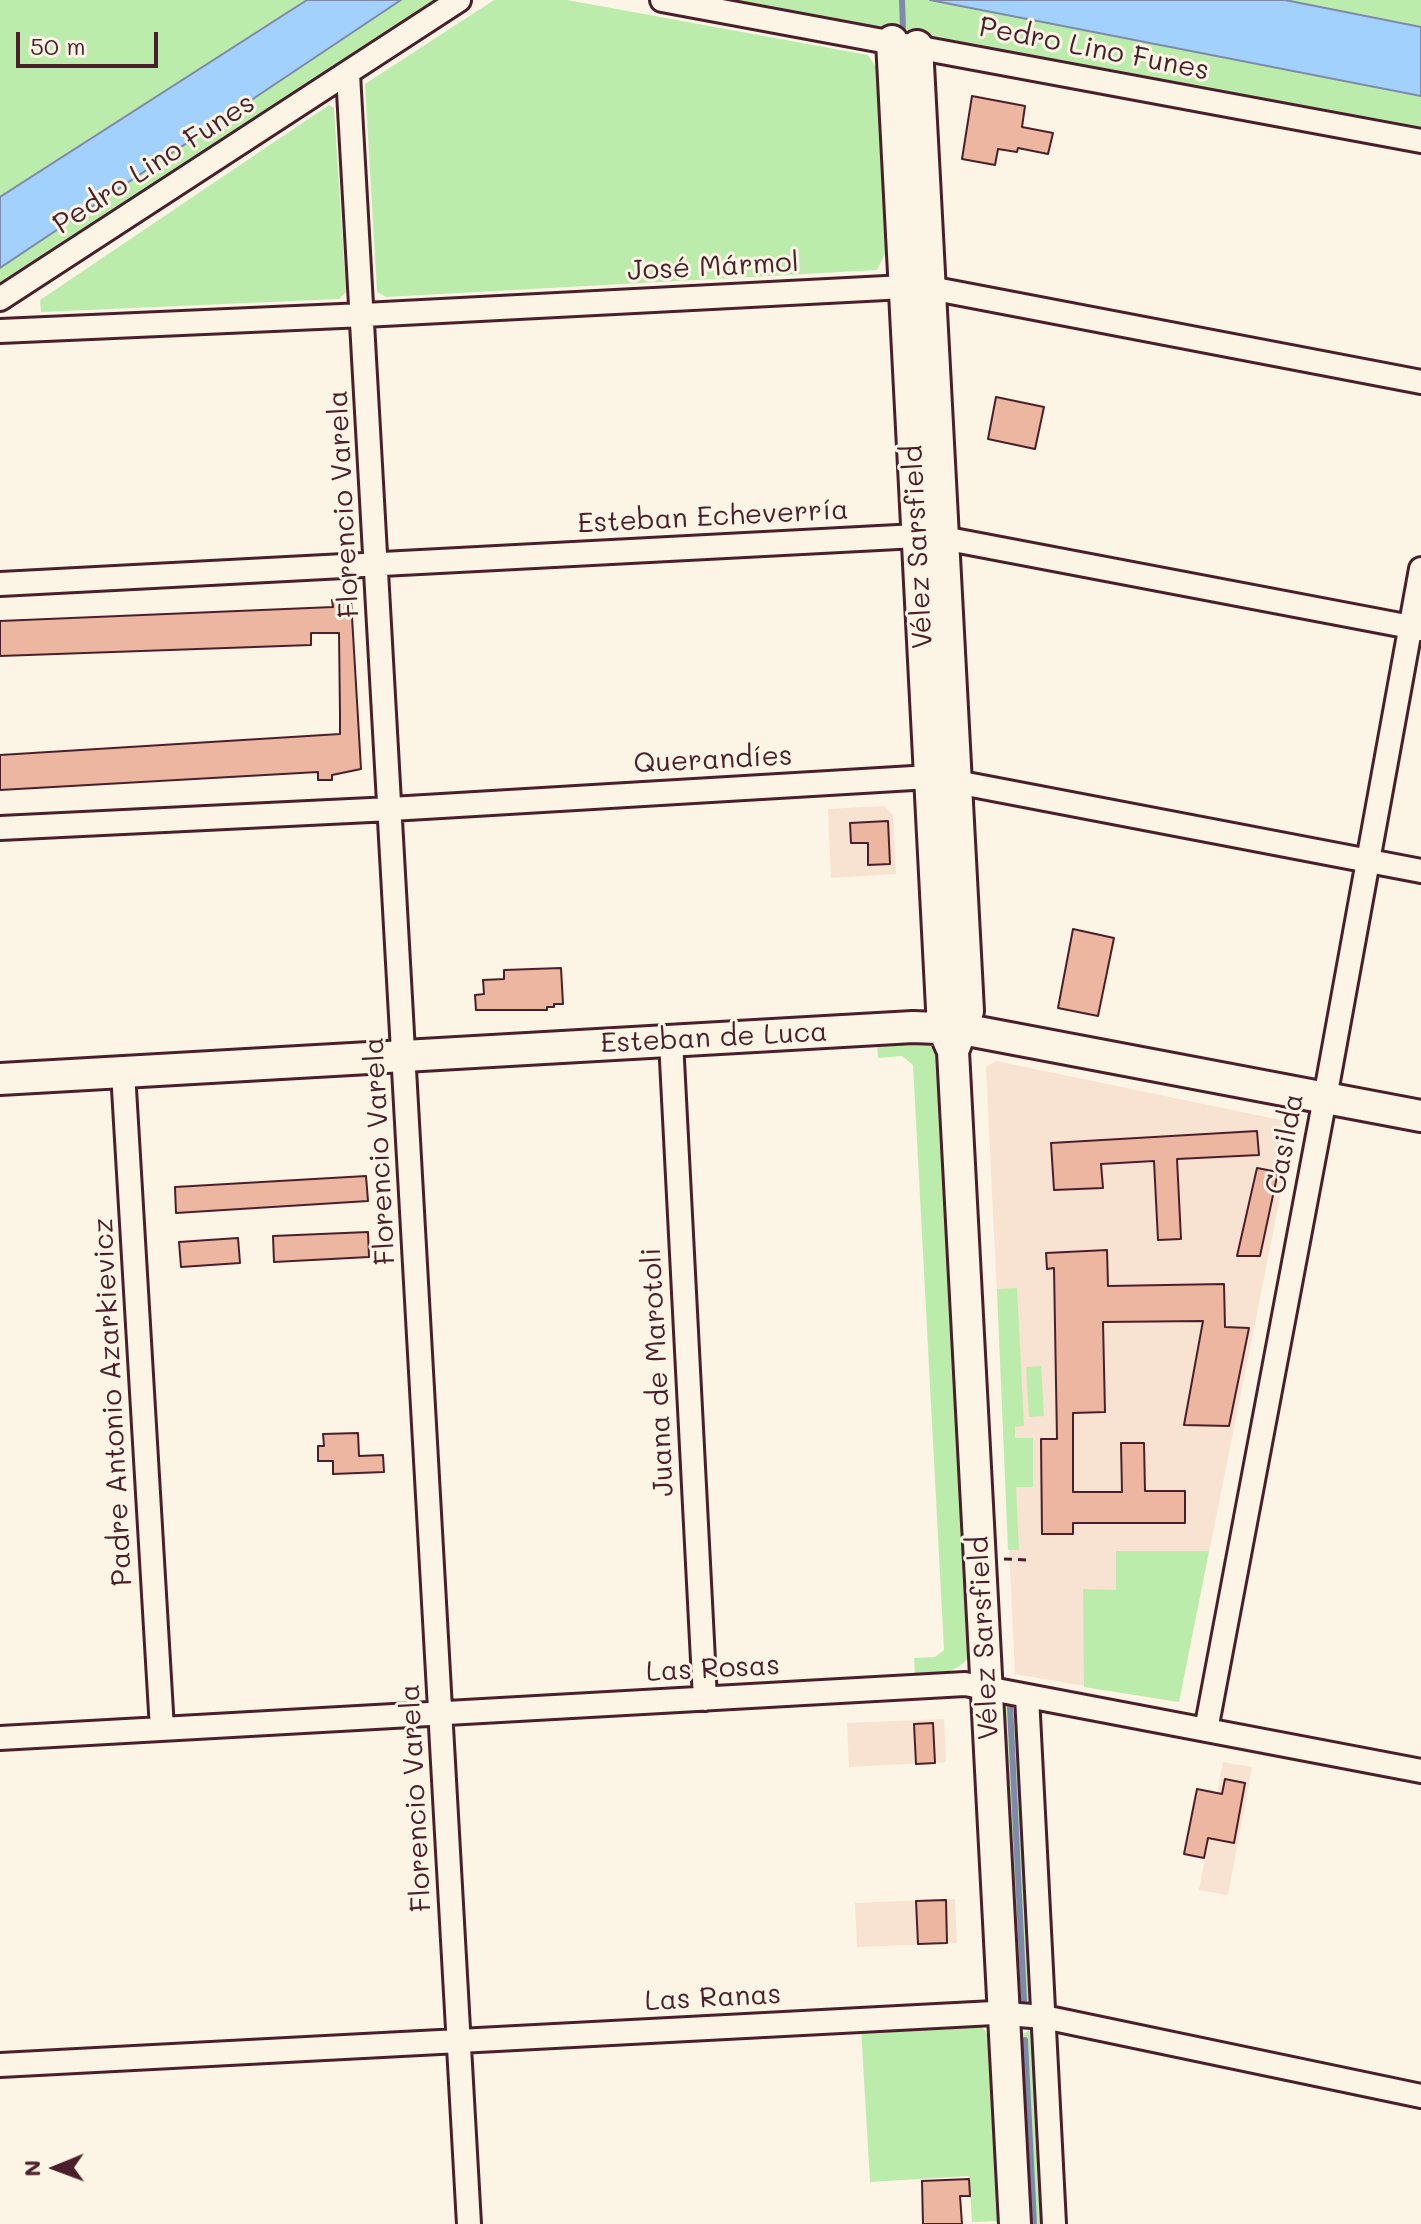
<!DOCTYPE html>
<html>
<head>
<meta charset="utf-8">
<style>
  body { margin:0 }
  #map { position:relative; width:1421px; height:2224px; overflow:hidden; background:#fcf5e5; font-family:Mali,sans-serif }
  canvas { display:block }
  .north { position:absolute; left:16px; top:2128px; width:80px; height:80px; -webkit-text-stroke:6px #fcf5e5; paint-order:stroke; rotate:269deg; font-size:22px; font-weight:700; line-height:32px; text-align:center; color:#4a1f2b }
  .north::after { content:''; display:block; margin:auto; width:28px; height:36px; background:#4a1f2b; clip-path:polygon(50% 0,100% 100%,50% 72%,0 100%) }
  .scale { position:absolute; left:16px; top:32px; width:142px; height:36px; box-sizing:border-box; border:4px solid #4a1f2b; border-top:0; padding-left:10px; font-size:24px; line-height:28px; white-space:nowrap; color:#4a1f2b; -webkit-text-stroke:6px #fcf5e5; paint-order:stroke }
</style>
</head>
<body>
<div id="map">
<canvas width="1421" height="2224"></canvas>
<div class="north">N</div>
<div class="scale">50 m</div>
</div>
<script>
const c = document.querySelector('canvas').getContext('2d');
c.lineJoin = 'round';
function paint(path, color) { c.fillStyle = color; c.fill(path, 'evenodd'); }
function stroke(path, color, width, dash) { c.strokeStyle = color; c.lineWidth = width; c.lineCap = dash ? 'butt' : 'round'; c.setLineDash(dash || []); c.stroke(path); }
function write(font, color, halo, rows, align = 'center') {
  c.font = font + ' Mali,sans-serif'; c.lineWidth = 6; c.setLineDash([]); c.textBaseline = 'middle'; c.strokeStyle = halo; c.fillStyle = color; for (const [text, x, y, turn = 0] of rows) {
    c.save(); c.translate(x, y); c.rotate((+turn || 0) * Math.PI / 180); c.textAlign = isNaN(turn) ? turn : align; if (halo) c.strokeText(text, 0, 0); c.fillText(text, 0, 0); c.restore();
  }
}
paint(new Path2D(`
  M884 806 893 815 896 874 831 878 828 809Z
  M996 1061 1295 1123 1179 1702 1015 1674 986 1067Z
  M944 1719 946 1762 849 1767 847 1723Z
  M1223 1762 1252 1767 1228 1895 1199 1890Z
  M955 1899 957 1943 857 1947 855 1903Z`), '#f8e2d1');
paint(new Path2D(`
  M0 0H459L0 299Z
  M494 0H567L868 55 876 67 887 250 877 270 386 297 377 292 365 84Z
  M662 0H1421V141Z
  M329 105 334 108 346 292 339 299 41 312 40 300Z
  M917 1040 929 1043 936 1053 940 1072 972 1653C956 1676 940 1672 915 1674L914 1658 935 1657 944 1650 913 1065 902 1056 878 1058 877 1043Z
  M1017 1288 1024 1426 1015 1427V1438H1033V1487H1016L1019 1550H1008L997 1289Z
  M1041 1366 1044 1416 1029 1417 1026 1367Z
  M1116 1551H1209L1179 1702 1084 1687 1083 1589 1116 1590Z
  M1014 1702 1020 1706 1035 2007 1019 2008 1000 1714 1004 1704Z
  M972 2022C985 2027 988 2033 991 2046L999 2221 972 2222 969 2176 870 2182 861 2028Z
  M1028 2031H1034L1049 2224H1030L1018 2046 1021 2035Z`), '#bcecab');
const water = new Path2D(`
  M307 0H401L0 268V197Z
  M930 0H1285L1421 27V96Z`);
paint(water, '#a2d1fe');
stroke(water, '#7f8aaa', 2);
stroke(new Path2D(`
  M902 0 903 29
  M1010 1706 1024 2000
  M1025 2040 1034 2224`), '#7f8aaa', 6);
const building = new Path2D(`
  M972 96 1025 106 1022 127 1053 133 1048 154 1018 148 1017 152 998 149 995 165 962 159Z
  M996 397 1044 407 1035 449 988 439Z
  M332 600H351L361 769 332 775V780H318V772L0 790V755L340 734V714L339 633H311V645L0 656V621L333 607Z
  M888 821 890 864 868 865V843H851L850 823Z
  M1073 929 1114 938 1098 1016 1058 1008Z
  M561 968 563 1004H554V1007H547V1010H476L475 995 484 994 483 980 504 979V970Z
  M1257 1131 1259 1155 1177 1159 1181 1239 1158 1240 1154 1161 1101 1164 1103 1188 1054 1190 1051 1143Z
  M1257 1168 1278 1172 1260 1256H1237Z
  M366 1176 368 1201 176 1213 175 1187Z
  M368 1232 369 1257 274 1262 273 1236Z
  M238 1238 240 1263 181 1267 179 1242Z
  M1107 1250 1108 1286 1224 1284 1225 1327 1249 1328 1229 1426 1184 1425 1203 1321 1103 1322 1105 1412 1073 1413V1492H1122L1121 1443H1144L1145 1491H1185V1523H1073V1534H1042L1041 1439H1057L1054 1268 1047 1269 1046 1253Z
  M358 1433 359 1456 383 1455 384 1472 333 1474V1461H318V1446H324L323 1434Z
  M933 1723 935 1763 916 1764 914 1724Z
  M1225 1779 1245 1783 1234 1843 1208 1838 1204 1858 1184 1854 1197 1789 1222 1794Z
  M946 1900 947 1943 918 1944 916 1901Z
  M969 2179 970 2196H960L962 2224H923L922 2181Z`);
paint(building, '#edb6a1');
stroke(building, '#4a1f2b', 2);
const street = new Path2D(`
  M662 0 1421 141
  M348 74 469 2224
  M0 299 459 0
  M0 331 364 315 905 287 930 288 1421 382
  M0 584 917 536 943 538 1421 629
  M0 828 391 809 930 777 1421 871
  M671 1041 705 1699
  M123 1072 162 1729
  M1027 1696 1054 2224
  M1206 1730 1325 1098 1421 569
  M0 1738 965 1684 1421 1771
  M0 2065 994 2013 1044 2017 1421 2096`);
const secondary = new Path2D(`
  M892 41 943 1028 953 1051 1015 2224
  M917 46 968 1011 955 1046
  M0 1079 913 1027 962 1029 1421 1116`);
stroke(street, '#4a1f2b', 28);
stroke(secondary, '#4a1f2b', 36);
stroke(new Path2D(`
  M1004 1559 1027 1560`), '#4a1f2b', 3, [8, 6]);
stroke(street, '#fcf5e5', 22);
stroke(secondary, '#fcf5e5', 30);
write('28px', '#4a1f2b', '#fcf5e5', [
  ["Pedro Lino Funes",1094,49,11],
  ["Pedro Lino Funes",154,164,-33],
  ["José Mármol",713,267,-3],
  ["Florencio Varela",344,504,-93],
  ["Esteban Echeverría",713,517,-3],
  ["Vélez Sarsfield",918,547,-93],
  ["Querandíes",713,760,-3],
  ["Esteban de Luca",714,1038,-3],
  ["Casilda",1285,1144,-79],
  ["Florencio Varela",380,1151,-93],
  ["Juana de Marotoli",658,1372,-93],
  ["Padre Antonio Azarkievicz",113,1402,-93],
  ["Vélez Sarsfield",984,1638,-93],
  ["Las Rosas",713,1669,-3],
  ["Florencio Varela",416,1798,-93],
  ["Las Ranas",713,1998,-3]
]);
</script>
</body>
</html>
